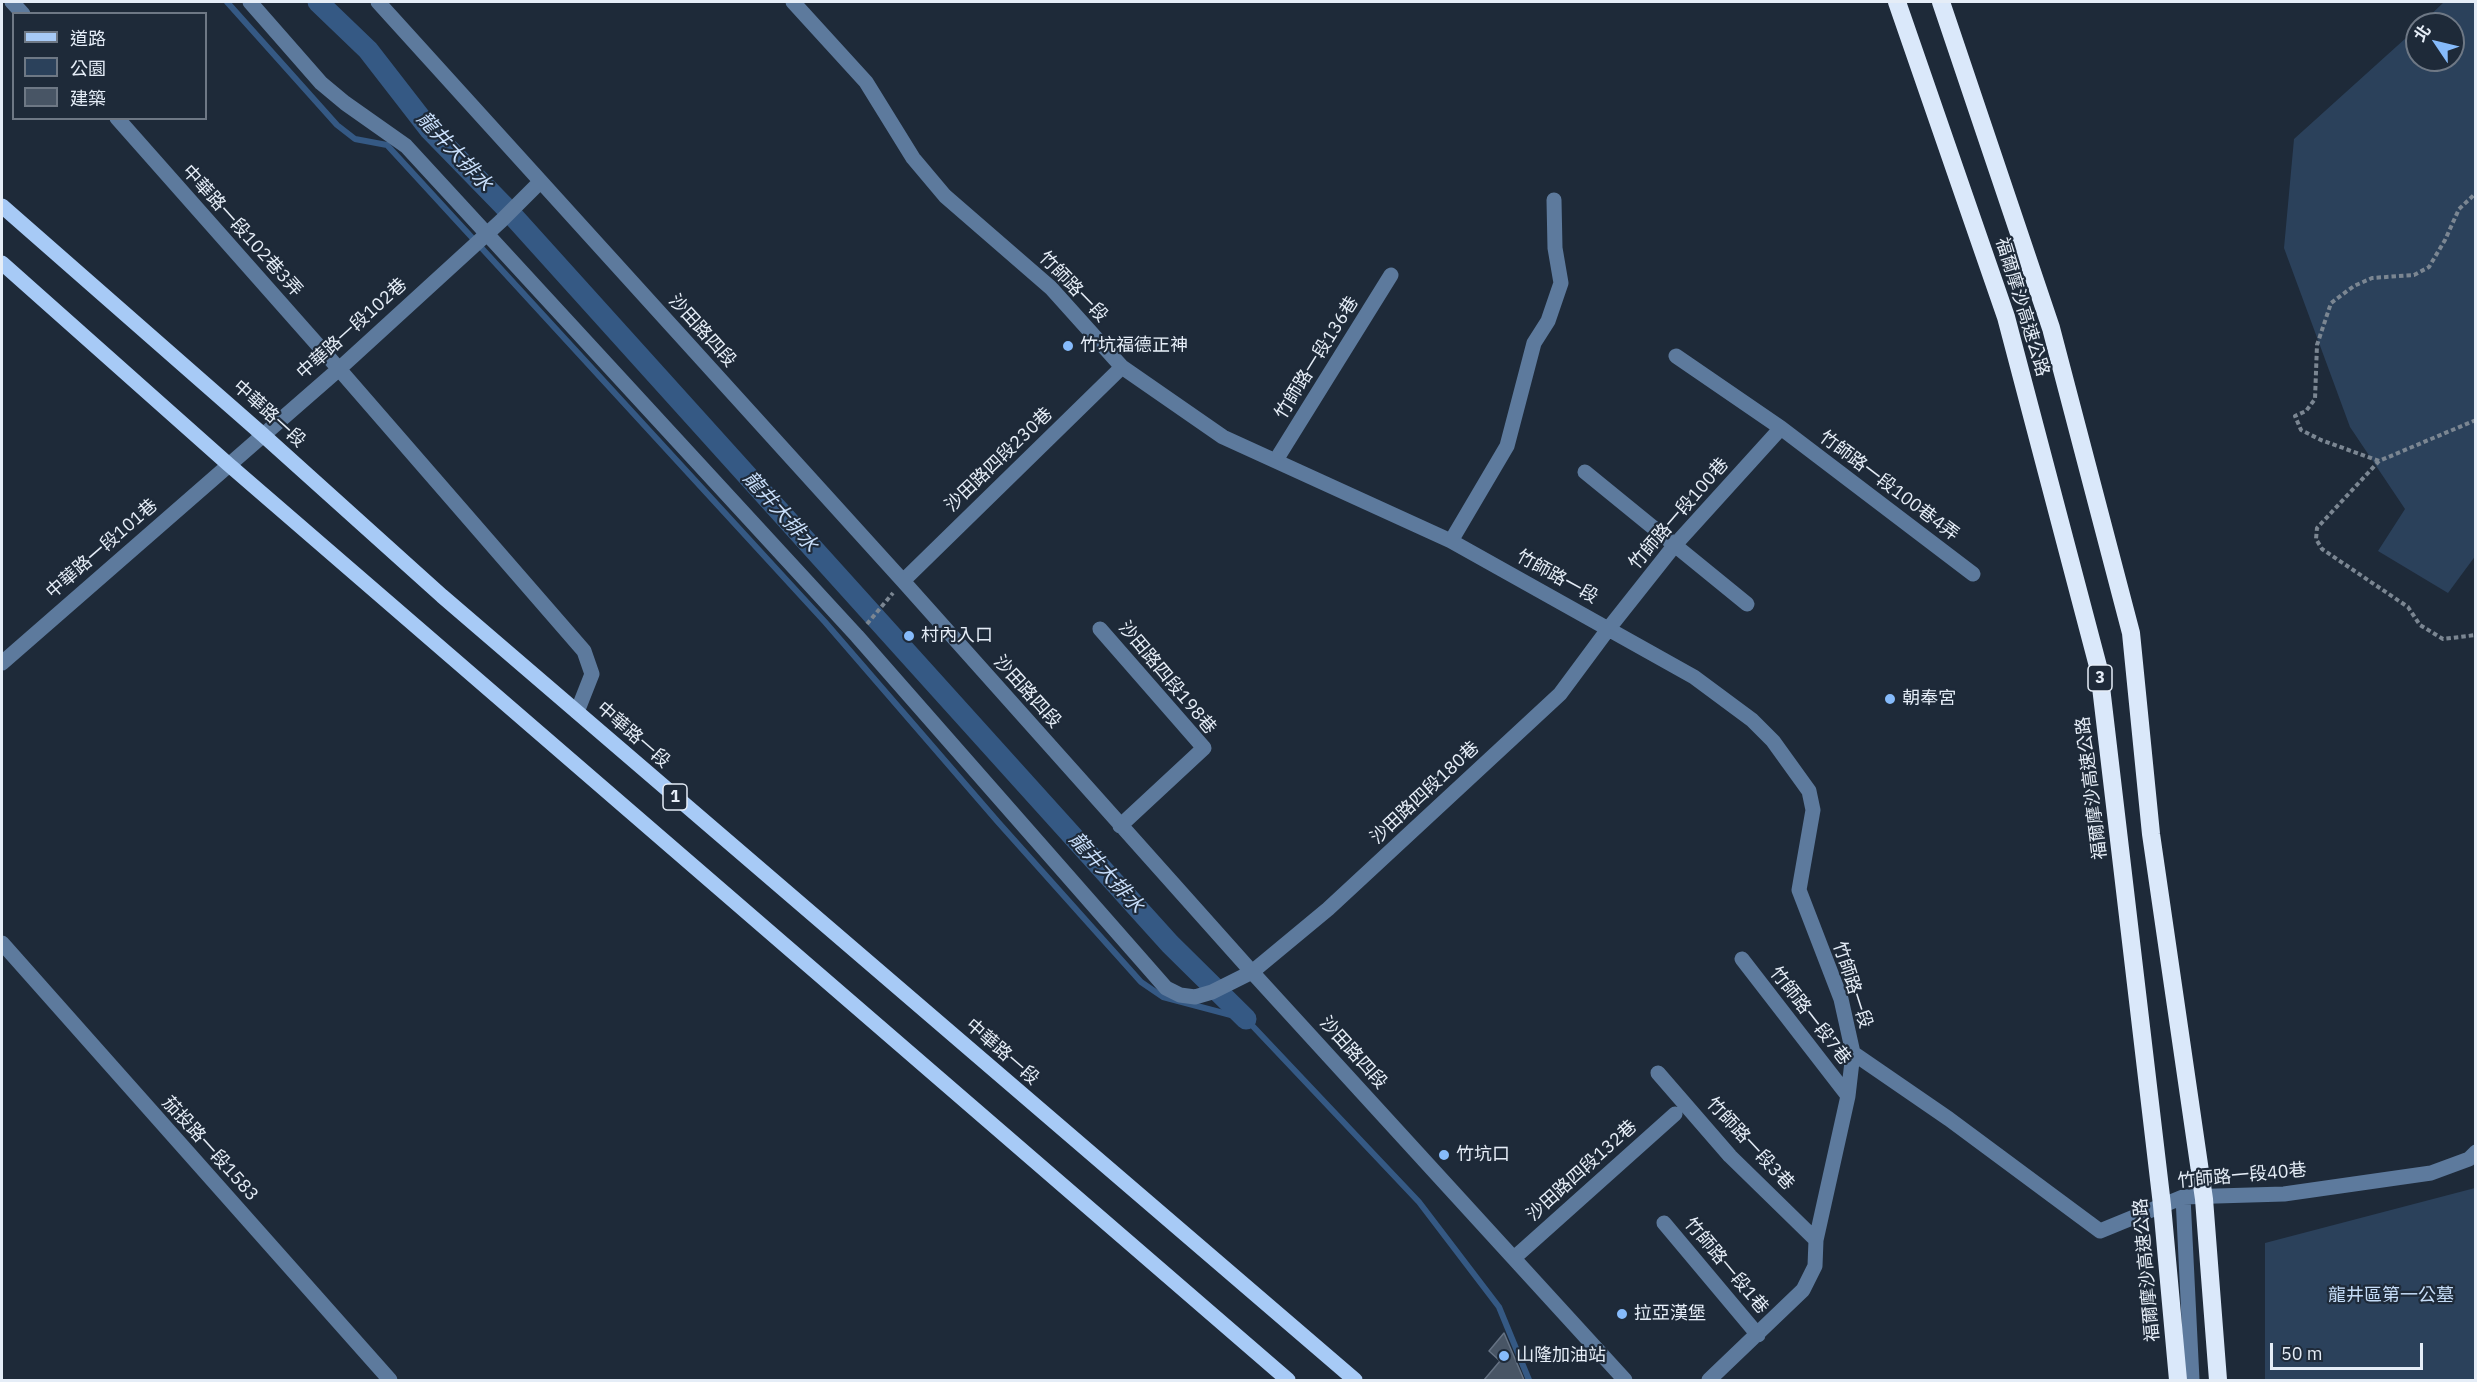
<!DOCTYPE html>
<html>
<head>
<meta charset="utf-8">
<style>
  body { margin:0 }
  #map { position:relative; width:2477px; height:1382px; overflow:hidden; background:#1e2a39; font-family:"IBM Plex Sans","Noto Sans TC",sans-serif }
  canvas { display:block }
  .frame { position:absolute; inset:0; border:3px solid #e5edf7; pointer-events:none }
  .legend { position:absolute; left:12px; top:12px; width:195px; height:108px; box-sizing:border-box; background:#1e2a39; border:2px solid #6e7885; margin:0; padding:8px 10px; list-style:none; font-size:18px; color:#e5edf7 }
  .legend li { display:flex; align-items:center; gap:12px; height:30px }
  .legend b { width:30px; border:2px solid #6e7885 }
  .north { position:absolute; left:2405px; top:12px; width:60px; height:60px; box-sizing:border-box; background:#1e2a39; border:2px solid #6e7885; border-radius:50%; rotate:305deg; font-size:16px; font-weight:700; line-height:24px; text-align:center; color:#e5edf7 }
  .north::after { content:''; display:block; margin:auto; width:21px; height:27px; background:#86bbfb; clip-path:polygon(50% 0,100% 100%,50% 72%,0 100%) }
  .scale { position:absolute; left:2270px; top:1343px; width:153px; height:27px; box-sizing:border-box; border:3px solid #e5edf7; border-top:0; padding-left:8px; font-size:18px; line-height:21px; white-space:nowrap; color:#e5edf7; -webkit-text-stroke:4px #1e2a39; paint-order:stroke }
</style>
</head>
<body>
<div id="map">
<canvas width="2477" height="1382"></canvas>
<div class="frame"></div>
<ul class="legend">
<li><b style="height:8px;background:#a7caf6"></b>道路</li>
<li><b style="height:16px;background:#2b415b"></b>公園</li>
<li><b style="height:16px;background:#485565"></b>建築</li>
</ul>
<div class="north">北</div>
<div class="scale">50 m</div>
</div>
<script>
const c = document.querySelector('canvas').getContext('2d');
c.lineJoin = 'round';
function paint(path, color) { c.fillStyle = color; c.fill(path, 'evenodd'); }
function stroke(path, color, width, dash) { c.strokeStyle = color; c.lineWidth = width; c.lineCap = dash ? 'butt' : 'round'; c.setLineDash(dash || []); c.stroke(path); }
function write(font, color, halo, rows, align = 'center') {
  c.font = font + ' "IBM Plex Sans","Noto Sans TC",sans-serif'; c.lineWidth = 4.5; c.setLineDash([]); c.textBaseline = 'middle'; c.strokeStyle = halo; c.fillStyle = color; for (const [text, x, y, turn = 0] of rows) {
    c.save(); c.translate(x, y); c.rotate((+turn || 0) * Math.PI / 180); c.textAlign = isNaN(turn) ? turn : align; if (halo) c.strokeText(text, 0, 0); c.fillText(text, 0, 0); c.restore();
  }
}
paint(new Path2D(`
  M2444 2H2476V555L2448 593 2378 551 2405 509 2350 427 2284 248 2294 139 2417 28V60H2453V24H2421Z
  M2475 1188V1380H2265V1243Z`), '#2b415b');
stroke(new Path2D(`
  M227 2 337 125 355 139 387 145 825 622 998 822 1141 982 1163 997 1246 1019 1419 1202 1499 1307 1529 1380`), '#355984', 6);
stroke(new Path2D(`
  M318 2 368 50 430 130 504 206 1170 944 1246 1019`), '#355984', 21);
const building = new Path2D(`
  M1504 1333 1524 1380H1484L1500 1361 1489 1351Z`);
paint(building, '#485565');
stroke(building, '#657283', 1.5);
stroke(new Path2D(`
  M2476 420 2379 461 2317 528 2316 539 2322 549 2408 607 2420 625 2443 639 2476 635
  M2379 461 2321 440 2301 430 2295 416 2306 411 2315 399 2317 345 2331 303 2354 286 2372 278 2414 275 2429 267 2445 240 2459 209 2476 193
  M867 624 893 593`), '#7b8692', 4, [4.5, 3]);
stroke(new Path2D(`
  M12 2 23 14
  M250 2 321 83 345 103 406 146 857 636 1166 988 1180 995 1195 997 1212 992 1252 972 1328 909 1560 694 1609 628 1674 546 1781 428
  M378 2 903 581 1252 972 1625 1380
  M793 2 866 82 913 158 945 196 1051 288 1122 367 1223 437 1451 541 1694 677 1752 720 1773 741 1809 791 1813 810 1799 890 1841 999 1853 1053 1848 1096 1816 1240 1815 1266 1803 1290 1709 1380
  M117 118 339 369 584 651 592 674 577 712
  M1676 356 1781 428 1973 574
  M1276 460 1391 275
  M1585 472 1747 604
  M1451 541 1507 446 1534 343 1548 321 1561 283 1555 248 1554 200
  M903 581 1122 367
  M1100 629 1204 748 1120 826
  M2 663 339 369 501 221 540 182
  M2 943 390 1380
  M1742 959 1848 1096
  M1853 1053 1949 1119 2100 1231 2183 1197 2284 1194 2431 1173 2469 1159 2476 1152
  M1658 1073 1730 1156 1816 1240
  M2183 1197 2192 1380
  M1664 1223 1758 1335
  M1514 1258 1675 1114`), '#5d7a9d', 15);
stroke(new Path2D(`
  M2 206 262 434 442 596 1355 1380
  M2 263 228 464 1288 1380`), '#a7caf6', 15);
stroke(new Path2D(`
  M1897 2 2006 317 2099 670 2162 1205 2178 1380
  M1941 2 2051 328 2131 633 2151 834 2204 1199 2218 1380`), '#dae8fa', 18);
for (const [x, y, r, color] of [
  [1068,346,6,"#86bbfb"],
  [909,636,6,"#86bbfb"],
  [1890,699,6,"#86bbfb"],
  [1444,1155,6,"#86bbfb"],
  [1622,1314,6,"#86bbfb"],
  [1504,1356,6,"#86bbfb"]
]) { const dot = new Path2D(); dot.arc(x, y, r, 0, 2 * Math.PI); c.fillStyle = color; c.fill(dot); stroke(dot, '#1e2a39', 2); }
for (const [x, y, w] of [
  [2100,678,24],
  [675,797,24]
]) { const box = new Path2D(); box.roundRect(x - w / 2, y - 13, w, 26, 4.5); c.fillStyle = '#1e2a39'; c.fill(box); stroke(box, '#e5edf7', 1.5); }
write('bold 16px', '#e5edf7', null, [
  ["3",2100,678],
  ["1",675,797]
]);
write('18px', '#e5edf7', '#1e2a39', [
  ["中華路一段102巷3弄",242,231,48],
  ["竹師路一段",1073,287,46],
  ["福爾摩沙高速公路",2022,307,73],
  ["中華路一段102巷",352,329,-42],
  ["沙田路四段",702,331,48],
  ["竹師路一段136巷",1317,358,-58],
  ["中華路一段",269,414,42],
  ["沙田路四段230巷",999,460,-44],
  ["竹師路一段100巷4弄",1889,486,37],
  ["竹師路一段100巷",1679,514,-49],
  ["中華路一段101巷",102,549,-41],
  ["竹師路一段",1557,577,29],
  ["沙田路四段198巷",1167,678,50],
  ["沙田路四段",1027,692,48],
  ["中華路一段",633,735,41],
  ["福爾摩沙高速公路",2092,788,-97],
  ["沙田路四段180巷",1425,793,-43],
  ["竹師路一段",1852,985,72],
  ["竹師路一段7巷",1810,1016,52],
  ["中華路一段",1002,1052,41],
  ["沙田路四段",1353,1053,48],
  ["竹師路一段3巷",1750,1144,47],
  ["茄投路一段1583",210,1149,48],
  ["沙田路四段132巷",1582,1171,-42],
  ["竹師路一段40巷",2242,1176,-5],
  ["竹師路一段1巷",1726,1266,50],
  ["福爾摩沙高速公路",2147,1270,-95]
]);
write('18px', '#e5edf7', '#1e2a39', [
  ["竹坑福德正神",1080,346],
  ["村內入口",921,636],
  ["朝奉宮",1902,699],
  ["竹坑口",1456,1155],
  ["拉亞漢堡",1634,1314],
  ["山隆加油站",1516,1356]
], 'left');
write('18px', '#c5dcf7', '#1e2a39', [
  ["龍井區第一公墓",2391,1296]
]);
write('italic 20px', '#c9dffb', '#1e2a39', [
  ["龍井大排水",454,152,47],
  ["龍井大排水",780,512,48],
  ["龍井大排水",1106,873,48]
]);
</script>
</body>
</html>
